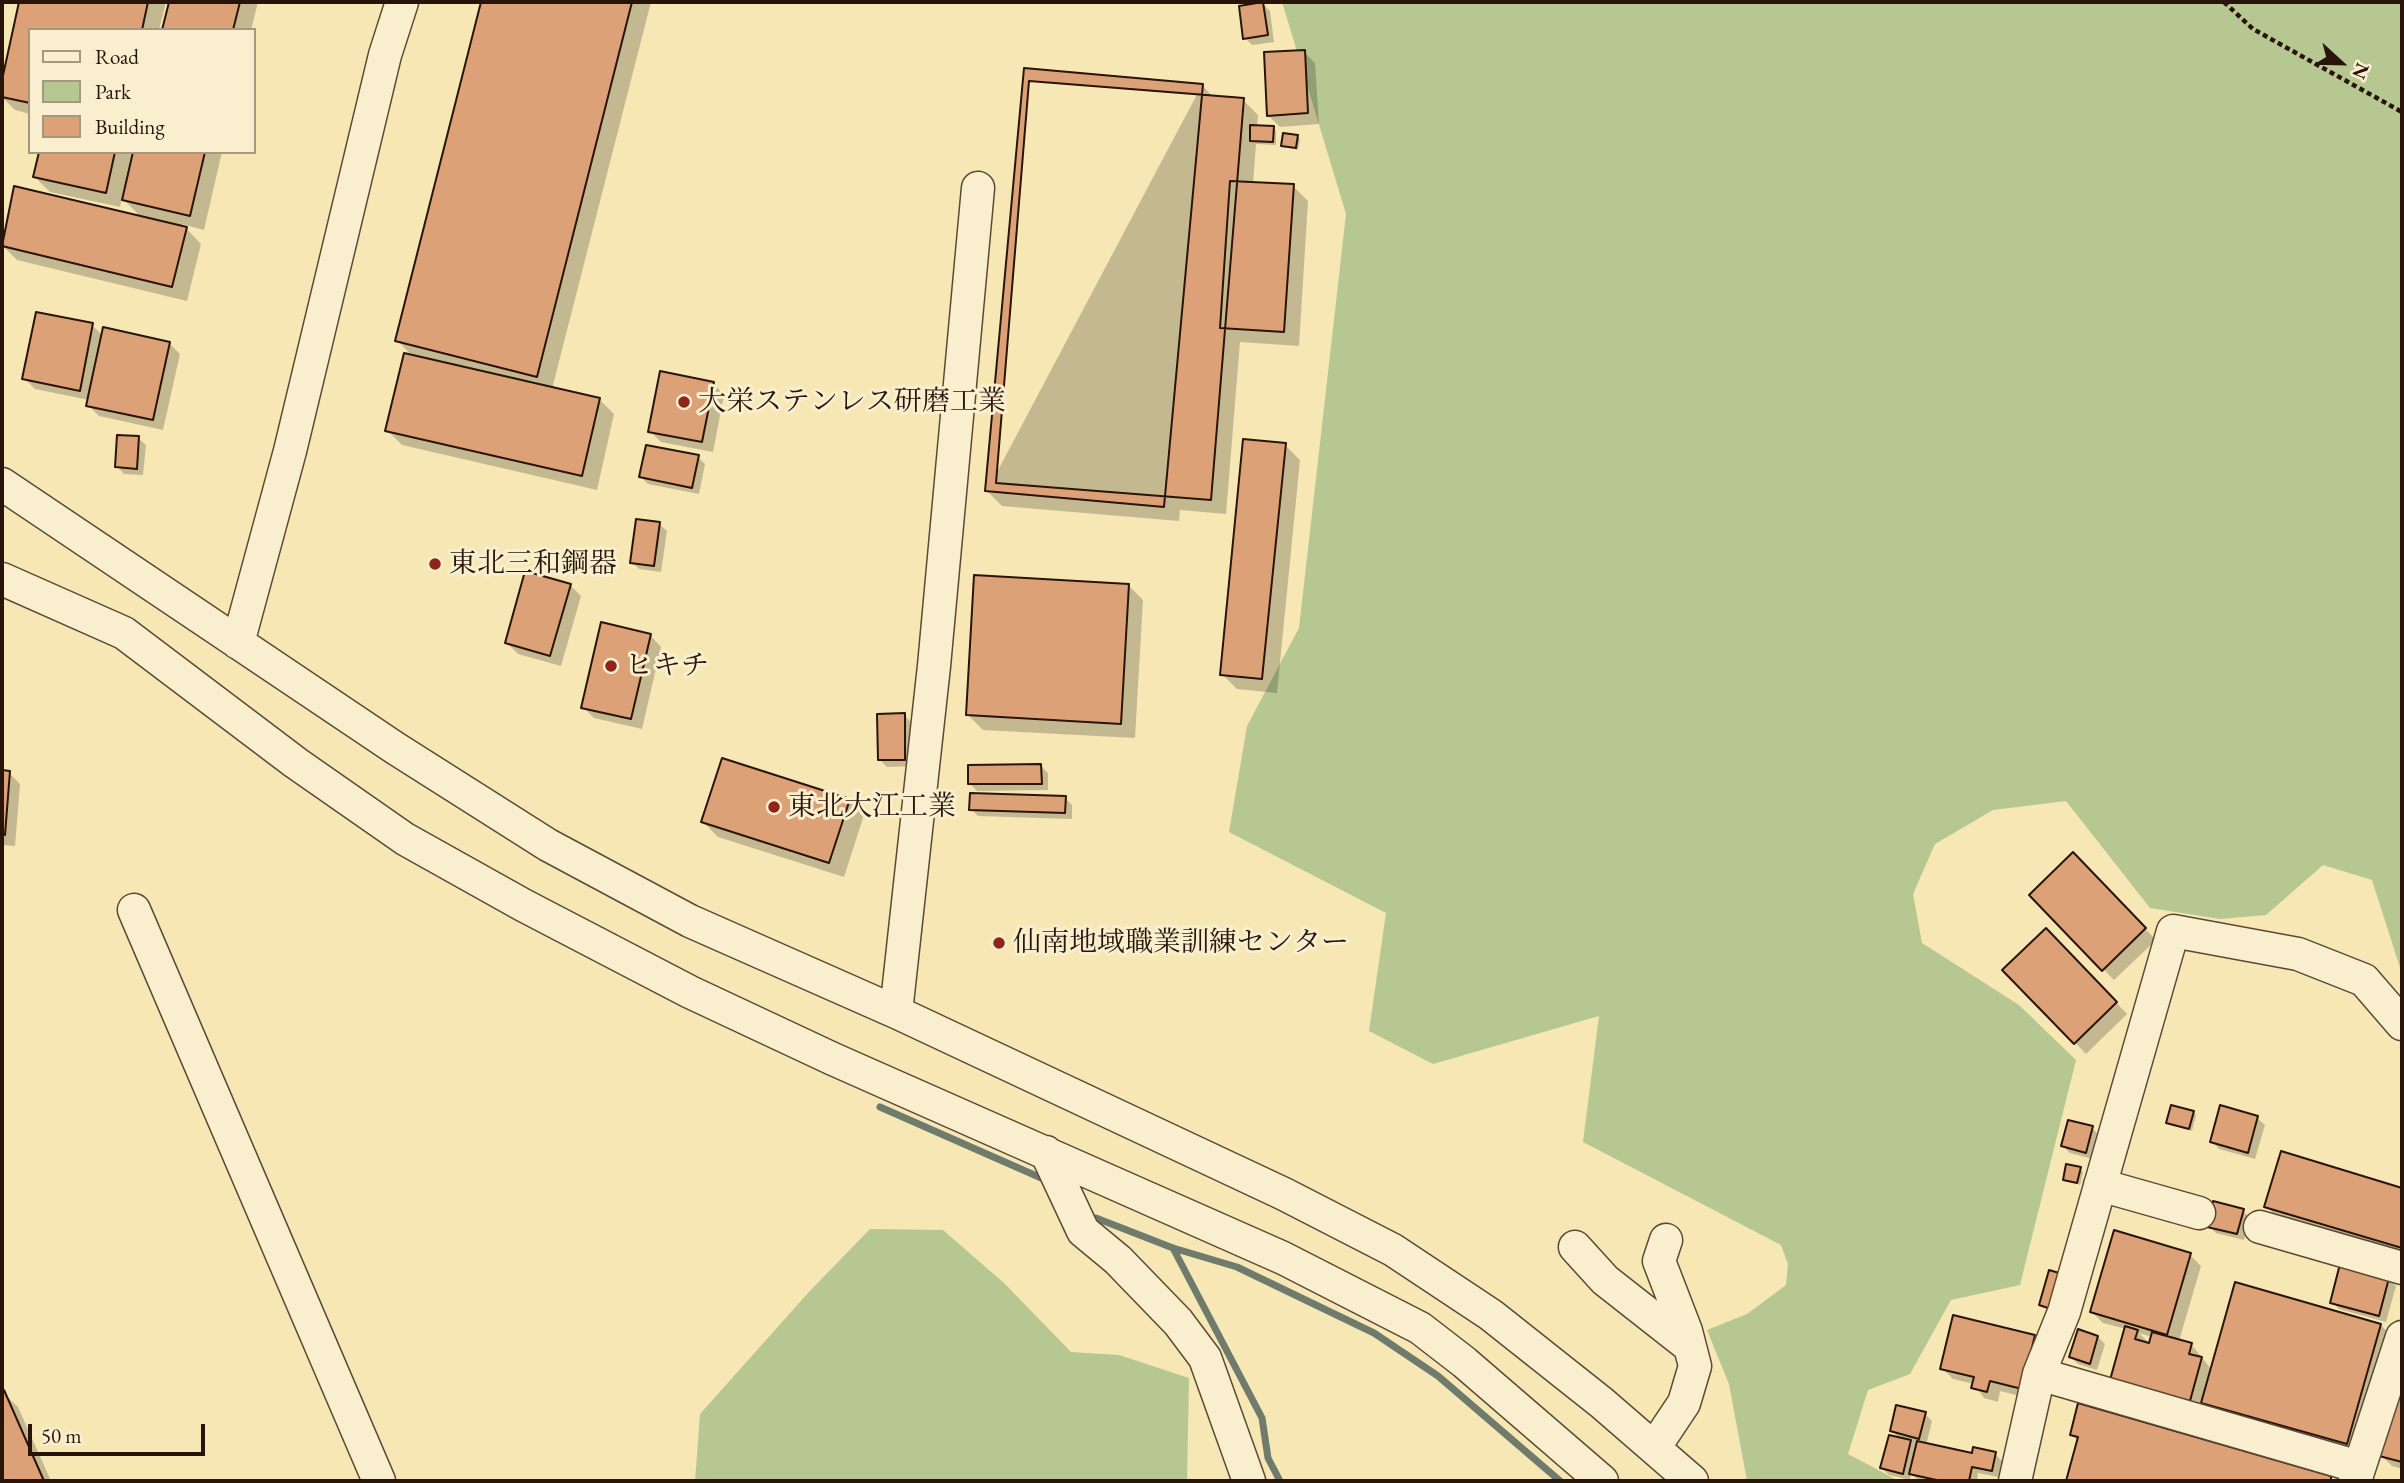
<!DOCTYPE html>
<html>
<head>
<meta charset="utf-8">
<style>
  body { margin:0 }
  #map { position:relative; width:2404px; height:1483px; overflow:hidden; background:#f6e7b4; font-family:"EB Garamond",serif }
  canvas { display:block }
  .frame { position:absolute; inset:0; border:4px solid #28140b; pointer-events:none }
  .legend { position:absolute; left:28px; top:28px; width:228px; height:126px; box-sizing:border-box; background:#f9efce; border:2px solid #a59780; margin:0; padding:9px 12px; list-style:none; font-size:21px; color:#28140b }
  .legend li { display:flex; align-items:center; gap:14px; height:35px }
  .legend b { width:35px; border:2px solid #a59780 }
  .north { position:absolute; left:2306px; top:28px; width:70px; height:70px; -webkit-text-stroke:5px #f9efce; paint-order:stroke; rotate:112deg; font-size:19px; font-weight:700; line-height:28px; text-align:center; color:#28140b }
  .north::after { content:''; display:block; margin:auto; width:24px; height:32px; background:#28140b; clip-path:polygon(50% 0,100% 100%,50% 72%,0 100%) }
  .scale { position:absolute; left:28px; top:1424px; width:177px; height:32px; box-sizing:border-box; border:4px solid #28140b; border-top:0; padding-left:9px; font-size:21px; line-height:24px; white-space:nowrap; color:#28140b; -webkit-text-stroke:5px #f9efce; paint-order:stroke }
</style>
</head>
<body>
<div id="map">
<canvas width="2404" height="1483"></canvas>
<div class="frame"></div>
<ul class="legend">
<li><b style="height:9px;background:#f9efce"></b>Road</li>
<li><b style="height:19px;background:#b7c791"></b>Park</li>
<li><b style="height:19px;background:#dda177"></b>Building</li>
</ul>
<div class="north">N</div>
<div class="scale">50 m</div>
</div>
<script>
const c = document.querySelector('canvas').getContext('2d');
c.lineJoin = 'round';
function paint(path, color) { c.fillStyle = color; c.fill(path, 'evenodd'); }
function stroke(path, color, width, dash) { c.strokeStyle = color; c.lineWidth = width; c.lineCap = dash ? 'butt' : 'round'; c.setLineDash(dash || []); c.stroke(path); }
function write(font, color, halo, rows, align = 'center') {
  c.font = font + ' "EB Garamond","Noto Serif JP",serif'; c.lineWidth = 6; c.setLineDash([]); c.textBaseline = 'middle'; c.strokeStyle = halo; c.fillStyle = color; for (const [text, x, y, turn = 0] of rows) {
    c.save(); c.translate(x, y); c.rotate((+turn || 0) * Math.PI / 180); c.textAlign = isNaN(turn) ? turn : align; if (halo) c.strokeText(text, 0, 0); c.fillText(text, 0, 0); c.restore();
  }
}
paint(new Path2D(`
  M1282 2H2402V974L2372 880 2323 865 2266 915 2220 919 2150 908 2066 801 1993 810 1935 844 1913 894 1922 943 2019 1005 2076 1060 2020 1285 1951 1300 1910 1374 1868 1390 1848 1454 1899 1481H1747L1729 1384 1707 1330 1747 1314 1786 1285 1788 1264 1781 1245 1583 1142 1599 1016 1433 1064 1369 1031 1386 913 1229 832 1247 726 1299 628 1346 214Z
  M870 1229 943 1230 1004 1283 1071 1352 1119 1355 1189 1378 1187 1481H695L700 1414 808 1293Z`), '#b7c791');
paint(new Path2D(`
  M21 2H166L159 30H30V114L15 110 2 97Z
  M170 2H258L251 30H164Z
  M483 2H651L552 389 599 399 614 414 597 490 402 445 387 430 413 357 397 340Z
  M1263 4 1270 11 1274 42 1252 45 1245 38Z
  M1304 52 1315 63 1319 124 1280 127 1269 116Z
  M1202 85 1214 98 1243 100 1258 115 1257 127 1273 128 1276 131V145L1256 144 1253 184 1293 186 1308 201 1299 346 1240 342 1226 514 1180 510 1179 521 1002 506 987 491Z
  M1297 136 1300 139 1298 150 1283 146Z
  M41 152H222L204 230 182 224 201 244 187 301 17 260 2 245 16 188 143 219 122 198 120 207 50 192 35 177Z
  M92 325 103 336 169 343 180 354 163 430 99 416 88 405 89 400 35 389 24 378Z
  M713 383 724 395 713 452 661 442 650 431Z
  M138 438 146 445 143 475 124 474 117 466Z
  M1285 445 1300 460 1277 693 1237 689 1222 674Z
  M698 457 705 464 699 494 648 484 641 477Z
  M659 524 667 531 661 572 639 569 632 562Z
  M570 585 581 596 561 666 518 654 507 643Z
  M1128 585 1143 600 1135 738 983 730 968 715Z
  M650 635 661 647 642 729 594 718 583 707Z
  M904 715 911 722 912 766 887 767 880 760Z
  M1041 766 1048 773V790L977 791 970 784Z
  M2 772 9 773 20 784 15 846 2 845Z
  M1065 798 1072 805V819L978 816 971 809Z
  M849 800 864 815 844 877 718 837 703 822Z
  M2073 855 2156 940 2114 980 2031 895Z
  M2046 930 2127 1014 2086 1054 2005 970Z
  M2193 1112 2196 1115 2192 1131 2168 1123Z
  M2257 1118 2265 1125 2255 1159 2219 1149 2212 1141Z
  M2092 1128 2099 1135 2093 1159 2070 1153 2063 1146Z
  M2282 1153 2402 1190V1258L2281 1221 2266 1206Z
  M2080 1169 2083 1172 2080 1185 2065 1179Z
  M2243 1211 2250 1218 2244 1240 2216 1233 2209 1226Z
  M2190 1255 2201 1266 2179 1341 2191 1344 2212 1370 2381 1325 2395 1340 2362 1458 2218 1418 2203 1403 2201 1411 2123 1391 2126 1329 2103 1323 2092 1312ZM2139 1333 2152 1337 2150 1344Z
  M2388 1279 2396 1286 2386 1322 2339 1309 2332 1302Z
  M2034 1337 2045 1348 2032 1399 2000 1391 1998 1402 1984 1398 1974 1384 1953 1379 1942 1368Z
  M2098 1337 2105 1344 2097 1370 2078 1364 2071 1357Z
  M2 1392 18 1407 51 1481H2Z
  M2398 1394 2402 1395V1469L2392 1466 2381 1455Z
  M1925 1414 1932 1421 1926 1445 1973 1456 1995 1454 2002 1461 1998 1477 1978 1473 1977 1481H1920L1911 1474 1910 1480 1889 1475 1882 1468 1900 1439 1892 1431Z
  M2072 1435 2330 1478 2334 1481H2068L2079 1442Z`), '#0003');
stroke(new Path2D(`
  M880 1107 1048 1181
  M1096 1218 1173 1248 1237 1267 1374 1333 1438 1376 1560 1481
  M1173 1248 1262 1418 1268 1458 1280 1481`), '#6e7b6d', 7);
const building = new Path2D(`
  M19 2H148L142 30H30V103L2 97V80Z
  M169 2H240L233 30H162Z
  M481 2H632L537 377 395 341Z
  M1263 2 1268 35 1243 39 1239 6Z
  M1305 50 1308 113 1267 116 1264 52Z
  M1024 68 1203 84 1164 507 985 491Z
  M1029 81 1244 98 1211 500 996 483Z
  M1250 125 1274 126 1273 142 1250 141Z
  M1283 133 1298 135 1296 148 1281 146Z
  M39 152H115L106 193 33 177Z
  M133 152H205L190 216 122 200Z
  M1230 181 1294 184 1284 332 1220 328Z
  M14 186 187 227 172 287 2 246Z
  M36 312 93 323 80 391 22 379Z
  M103 327 170 342 153 420 86 406Z
  M404 353 600 398 582 476 385 431Z
  M660 371 714 382 702 442 648 432Z
  M117 435 139 436 137 469 115 467Z
  M1243 439 1286 443 1262 679 1220 675Z
  M646 445 699 455 692 488 639 477Z
  M636 519 660 522 654 566 630 563Z
  M525 571 571 584 550 656 505 643Z
  M974 575 1129 584 1121 724 966 715Z
  M601 622 651 634 631 719 581 708Z
  M905 713V760H878L877 714Z
  M722 758 850 799 829 863 701 822Z
  M1041 764 1042 784H968V765Z
  M2 770 10 771 5 835H2Z
  M970 793 1066 796 1065 813 969 810Z
  M2073 852 2146 928 2102 971 2029 895Z
  M2046 928 2117 1002 2074 1044 2002 970Z
  M2171 1105 2194 1111 2189 1129 2166 1123Z
  M2220 1105 2258 1116 2248 1153 2210 1142Z
  M2068 1120 2093 1126 2086 1153 2061 1146Z
  M2281 1151 2402 1188V1248L2264 1207Z
  M2066 1164 2081 1167 2077 1183 2063 1180Z
  M2213 1201 2244 1209 2237 1234 2207 1227Z
  M2114 1230 2191 1253 2167 1335 2090 1312Z
  M2340 1264 2389 1278 2379 1316 2330 1303Z
  M2049 1270 2066 1275 2054 1310 2039 1305Z
  M2235 1282 2381 1324 2347 1444 2201 1403Z
  M1953 1315 2035 1335 2022 1389 1990 1381 1987 1392 1971 1388 1974 1377 1940 1369Z
  M2125 1326 2138 1330 2135 1339 2149 1343 2152 1332 2192 1343 2189 1354 2202 1357 2190 1401 2110 1380Z
  M2078 1329 2098 1336 2090 1364 2069 1357Z
  M2 1390H4L44 1481H2Z
  M2397 1392 2402 1393V1462L2379 1456Z
  M2078 1403 2331 1476V1481H2066L2078 1437 2070 1435Z
  M1896 1405 1926 1412 1919 1439 1890 1431Z
  M1889 1435 1911 1440 1903 1474 1880 1468Z
  M1917 1441 1972 1453 1973 1447 1996 1452 1992 1471 1972 1467 1969 1481H1941L1909 1474Z`);
paint(building, '#dda177');
stroke(building, '#28140b', 2);
const minor = new Path2D(`
  M2 484 395 748 548 845 690 921 896 1012 1284 1194 1393 1250 1491 1315 1602 1403 1692 1481
  M2 579 124 633 296 763 405 839 523 905 690 992 833 1059 1283 1258 1420 1328 1464 1362 1602 1481
  M238 643 290 451 385 55 402 2
  M134 910 379 1481
  M896 1012 934 666 978 188
  M1046 1152 1083 1231 1118 1260 1178 1322 1205 1358 1249 1481
  M2100 1185 2199 1213
  M2260 1227 2402 1268
  M1575 1247 1605 1280 1689 1346
  M2039 1374 2359 1467
  M1654 1448 1684 1403 1695 1366 1686 1331 1659 1261 1666 1240
  M2015 1481 2039 1374 2064 1312 2173 931 2298 954 2364 980 2402 1024
  M2355 1481 2402 1337`);
stroke(minor, '#5c4935', 35);
stroke(new Path2D(`
  M2224 2 2253 29 2402 112`), '#28140b', 4.5, [5, 3.5]);
stroke(minor, '#f9efce', 32);
for (const [x, y, r, color] of [
  [684,402,7,"#8f2418"],
  [435,564,7,"#8f2418"],
  [611,666,7,"#8f2418"],
  [774,807,7,"#8f2418"],
  [999,943,7,"#8f2418"]
]) { const dot = new Path2D(); dot.arc(x, y, r, 0, 2 * Math.PI); c.fillStyle = color; c.fill(dot); stroke(dot, '#f9efce', 2.5); }
write('28px', '#28140b', '#f9efce', [
  ["大栄ステンレス研磨工業",698,402],
  ["東北三和鋼器",449,564],
  ["ヒキチ",625,666],
  ["東北大江工業",788,807],
  ["仙南地域職業訓練センター",1013,943]
], 'left');
</script>
</body>
</html>
